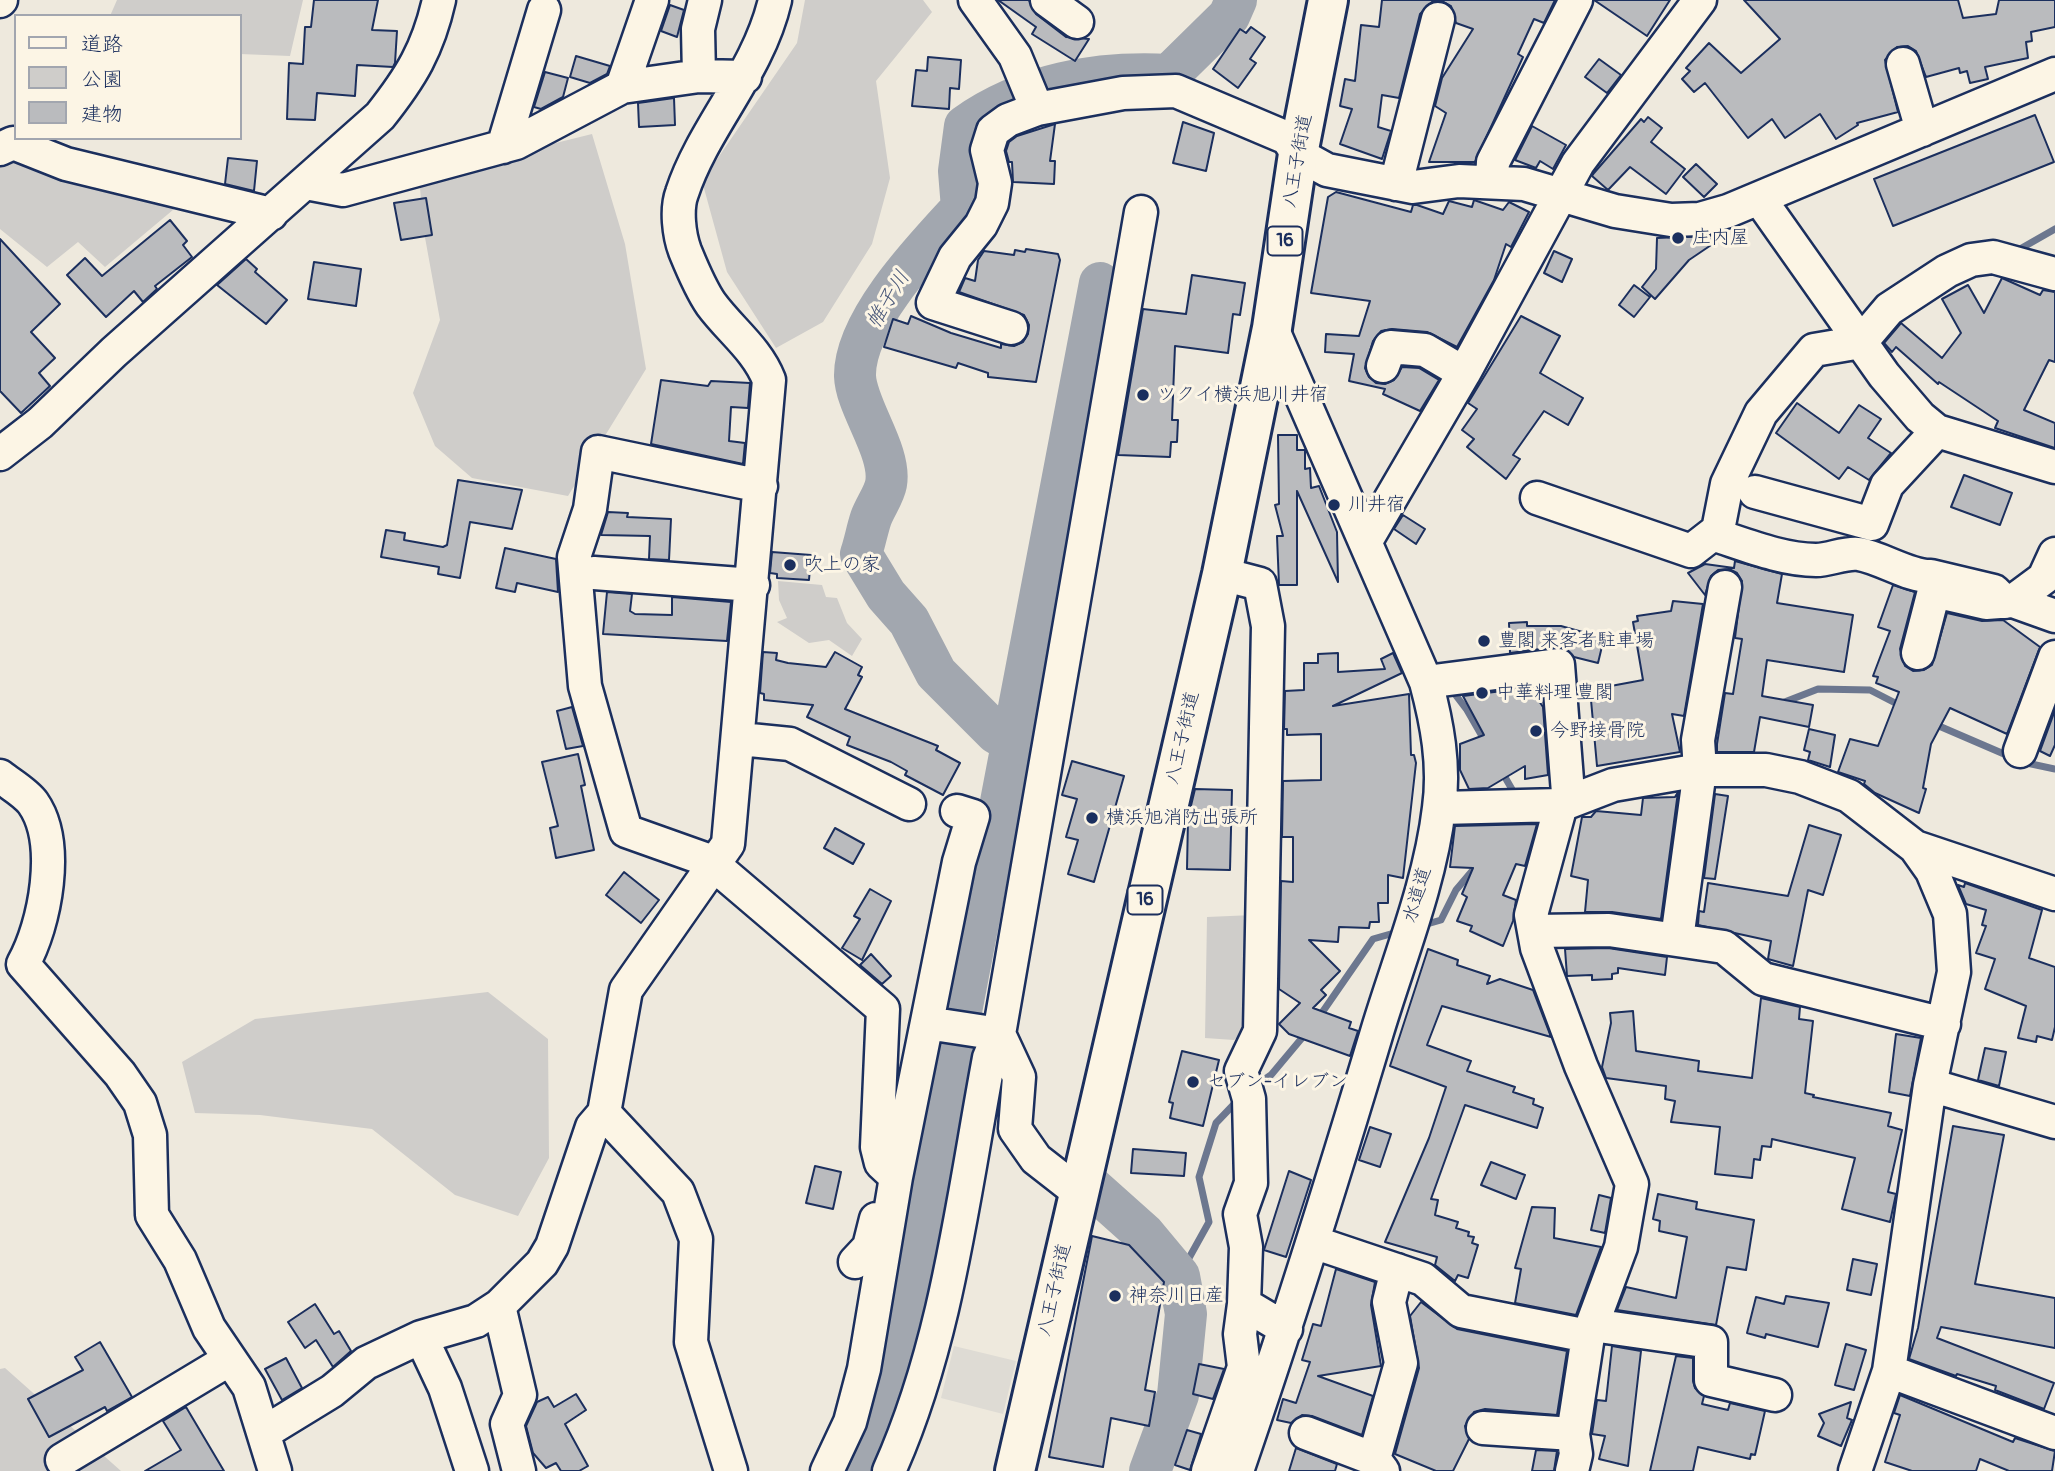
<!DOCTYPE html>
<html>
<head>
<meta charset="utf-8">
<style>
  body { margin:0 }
  #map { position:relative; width:2055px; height:1471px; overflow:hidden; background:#eee9dd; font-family:Pangolin,"Klee One",sans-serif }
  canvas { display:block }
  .legend { position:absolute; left:14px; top:14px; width:228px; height:126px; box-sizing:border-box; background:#fcf5e5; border:2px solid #a2a6af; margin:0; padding:9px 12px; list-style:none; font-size:21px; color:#1b2f5e }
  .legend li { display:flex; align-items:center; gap:14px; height:35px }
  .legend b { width:35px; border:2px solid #a2a6af }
</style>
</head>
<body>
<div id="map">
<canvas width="2055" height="1471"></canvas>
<ul class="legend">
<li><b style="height:9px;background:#fcf5e5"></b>道路</li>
<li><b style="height:19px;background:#cfcdca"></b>公園</li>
<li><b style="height:19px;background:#babbbe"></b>建物</li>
</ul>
</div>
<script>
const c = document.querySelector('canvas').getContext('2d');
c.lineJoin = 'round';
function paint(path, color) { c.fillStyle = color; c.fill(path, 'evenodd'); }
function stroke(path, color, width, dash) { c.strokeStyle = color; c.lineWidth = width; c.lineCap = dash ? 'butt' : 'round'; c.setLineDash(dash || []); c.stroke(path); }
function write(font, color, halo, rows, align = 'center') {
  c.font = font + ' Pangolin,"Klee One",sans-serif'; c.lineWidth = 6; c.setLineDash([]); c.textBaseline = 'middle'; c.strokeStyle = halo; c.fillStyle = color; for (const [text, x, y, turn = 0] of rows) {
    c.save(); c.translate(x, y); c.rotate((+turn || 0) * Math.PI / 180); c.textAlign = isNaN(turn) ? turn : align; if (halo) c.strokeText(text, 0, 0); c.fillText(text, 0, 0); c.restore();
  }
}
paint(new Path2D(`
  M954 1346 1016 1361 1003 1414 941 1398Z`), '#dedbd4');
paint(new Path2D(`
  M117 0H303L290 56 240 54V16H110Z
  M805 0H923L932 12 876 81 890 178 872 244 823 322 776 348 727 272 702 181 797 43Z
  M592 134 625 244 646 369 568 496 472 478 435 446 413 393 440 320 424 232 419 177Z
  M0 152 186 199 105 267 78 242 47 267 0 229Z
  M778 581 822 585 826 597 837 598 847 623 862 639 852 656 829 640 809 643 777 622 787 618 779 600Z
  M1253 915V1024L1234 1040 1205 1038 1207 917Z
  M488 992 548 1039 549 1158 518 1216 455 1195 372 1129 260 1115 195 1113 182 1062 255 1019Z
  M5 1368 121 1471H0V1369Z`), '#cfcdca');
stroke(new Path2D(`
  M2013 253 2055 229
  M1451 689 1467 710 1486 743
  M1782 703 1818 689 1870 690 1903 707
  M1932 723 2011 757
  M2022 762 2055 769
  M1502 772 1517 798
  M1420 926 1441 920 1456 890 1478 864
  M1319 1017 1373 939 1401 931
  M1255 1086 1271 1075 1307 1032
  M1179 1276 1209 1222 1199 1177 1216 1123 1238 1100`), '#6c778f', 7);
stroke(new Path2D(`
  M1013 743 996 733 936 673 909 621 886 595 861 554C865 542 867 530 871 518 875 507 884 495 886 484 892 452 856 407 855 376 854 321 926 247 962 208L959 171 965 126C1024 84 1097 71 1169 75L1229 16 1236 0
  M1088 1184 1144 1234 1179 1276 1186 1314 1178 1395 1150 1471
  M864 1471 900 1370 930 1174 1100 283`), '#a2a7af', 42);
const building = new Path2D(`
  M314 0H378L372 30 397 31 395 63 393 67 357 65 355 96 317 93 315 120 287 119 289 63 303 64 305 27H311Z
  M998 0H1029L1036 14 1066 37 1089 39 1075 61 1032 34 1036 27Z
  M1382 0H1555L1544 23 1534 19 1518 54 1523 57 1475 162H1429L1446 113 1435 106 1442 78 1473 29 1456 23 1451 6 1442 1 1432 2 1420 14 1399 98 1382 95 1378 127 1391 131 1382 159 1340 144 1352 109 1340 106 1345 79 1355 81 1361 25 1379 27Z
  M1594 0H1670L1647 36Z
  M1744 0H1958L1963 18 1996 14 1999 0H2055V27L2031 32 2032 41 2026 42 2028 58 1985 67 1988 79 1970 83 1967 71 1960 73 1959 68 1926 77 1916 51 1908 46 1897 47 1885 60 1898 112 1857 123 1858 125 1836 139 1820 114 1785 138 1772 119 1748 138 1705 83 1694 92 1682 79 1690 71 1686 68 1709 43 1741 73 1780 39Z
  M670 5 684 10 677 37 661 31Z
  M1251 27 1265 37 1250 59 1256 63 1238 88 1213 69 1240 29 1246 33Z
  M576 56 610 66 607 74 590 83 570 77Z
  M928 57 961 60 959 89 950 88 949 109 912 106 916 70 927 71Z
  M1599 59 1621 75 1607 93 1585 77Z
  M545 72 568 78 563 97 541 109 534 107Z
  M674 98 675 125 639 127 638 103Z
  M2035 115 2054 162 1893 226 1874 179Z
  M1648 117 1662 128 1651 142 1685 169 1666 194 1630 167 1608 190 1592 176 1594 173 1641 119 1644 122Z
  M1183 122 1214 133 1206 171 1173 163Z
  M1055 124 1050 161H1055L1054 184 1013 182 1012 162H1009L1006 151 1009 142 1017 136Z
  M1532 126 1566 145 1553 169 1540 161 1536 168 1515 160Z
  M228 158 257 161 254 191 225 184Z
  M1696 164 1717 184 1704 197 1683 177Z
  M1336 192 1411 212 1413 205H1417L1443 214 1449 201 1472 207 1474 200 1503 210 1509 202 1529 212 1511 247 1506 244 1494 280 1457 347 1427 332 1392 329 1381 331 1373 341 1365 368 1369 377 1376 383 1385 384 1394 380 1402 367 1419 368 1439 380 1420 411 1383 394 1385 389 1349 381 1354 354 1325 352 1326 334 1359 336 1370 301 1311 293 1328 197Z
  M426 198 432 235 401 240 394 203Z
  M170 220 187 241 183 245 192 257 155 286 157 289 143 302 134 291 106 317 67 275 85 258 102 276Z
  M1726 235 1689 260 1655 299 1642 287 1656 269 1657 238Z
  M0 239 60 304 31 332 55 358 39 373 50 386 21 413 0 391Z
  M1026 249 1058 254 1060 260 1036 382 988 377V373L958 363 956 368 884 347 893 319 908 324 911 316 951 333 1001 348V344L1014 346 1023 342 1028 334 1029 325 1024 315 959 292 965 278 975 281 978 260 984 251 1014 255 1015 250 1025 252Z
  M1554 251 1572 259 1562 282 1544 273Z
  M246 259 257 269 255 272 287 300 266 324 217 285Z
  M314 262 361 269 356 306 308 299Z
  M1192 275 1245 283 1240 315 1233 314 1228 353 1175 346 1172 420H1178L1177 442H1171L1170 457 1118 455 1143 309 1186 314Z
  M2002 278 2040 295 2043 290 2055 292V362L2049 360 2024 410 2055 423V448L1995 428 1998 421 1939 382 1938 384 1896 347 1892 352 1884 343 1901 323 1942 358 1961 333 1942 299 1968 285 1984 313Z
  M1634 285 1650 297 1634 317 1619 305Z
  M1521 316 1560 336 1540 373 1583 398 1568 425 1544 411 1513 455 1520 459 1506 479 1467 447 1474 439 1462 430 1477 409 1468 403Z
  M661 380 708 386 711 381 750 383 748 408 731 407 729 441 745 443 743 464 651 444Z
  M1797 403 1839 433 1859 405 1881 419 1868 438 1891 453 1869 480 1848 467 1839 479 1776 433Z
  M1278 435H1297V450H1305V469L1310 468 1311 488 1319 486 1337 532 1338 582 1297 491V585H1279L1277 536H1283L1275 505 1279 504Z
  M1964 475 2012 493 2000 525 1951 507Z
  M458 480 522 490 512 529 470 522 460 578 438 574 439 567 381 557 386 530 405 533 404 540 443 547 447 545Z
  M608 512 628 513 627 517 671 519 669 560 649 559 650 536 601 535Z
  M1403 515 1425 529 1416 544 1394 529Z
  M505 548 556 559 558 592 517 583 515 592 496 588Z
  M772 552 811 555 809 580 777 578V574L770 573Z
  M1735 561 1782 574 1777 603 1853 615 1844 672 1767 660 1762 696 1813 705 1809 727 1760 717 1754 752H1717V744L1725 693 1733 694 1742 639 1735 638 1742 581 1737 573 1729 569 1718 570 1711 576 1705 595 1688 573 1705 564 1734 568Z
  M1893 585 1915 592 1900 649 1905 666 1913 671 1924 670 1932 665 1947 613 1982 621 2003 620 2040 647 2007 734 1950 708 1931 744 1923 788 1926 789 1919 813 1875 793 1864 784 1865 781 1838 772 1850 739 1878 746 1899 692 1876 683 1878 677 1873 676 1890 631 1878 627Z
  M607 592 632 594 630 611 635 614 672 615V597L731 602 727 641 603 634Z
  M1673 601 1703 604 1684 716 1672 714 1680 752 1597 766 1591 700 1602 698 1600 688 1643 680 1633 622 1638 621 1637 616 1671 611Z
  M1527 622V626H1561L1604 638 1598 663 1574 657 1566 649 1556 647 1510 653 1509 623Z
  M763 652 777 653 776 660 788 663 826 667 835 652 862 667 858 675 862 677 845 709 938 746 936 750 960 763 943 795 905 775 907 771 891 762 847 745 850 737 807 717 813 705 764 700V694L760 693Z
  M1338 653V672L1385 669 1381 659 1393 653 1402 673 1333 706 1409 694 1411 755H1414L1416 763 1403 878 1388 875V903H1378L1379 922H1370L1369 928 1339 927 1338 942 1309 940 1340 971 1321 990 1326 995 1313 1008 1351 1022 1349 1028 1358 1031 1350 1056 1289 1034 1279 1024 1300 1003 1279 989 1281 881 1293 882V837H1282L1283 781 1321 780V734L1287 735V729H1284L1285 691 1304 690V663H1318V654Z
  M1541 686 1542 700 1539 701 1543 707 1548 775 1525 779V766L1488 788 1469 789 1460 770V744L1484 735 1463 696Z
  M572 707 583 746 566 749 557 711Z
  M2055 710V745L2050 756 2040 751Z
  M1809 729 1835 735 1830 767 1808 760 1810 752 1804 750Z
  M578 754 585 785 581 786 594 850 556 858 550 828 558 826 542 762Z
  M1072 761 1124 776 1094 882 1068 874 1078 840 1066 837 1077 799 1062 795Z
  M1195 789 1232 790 1230 870 1187 869 1188 818Z
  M1678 792 1661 919 1612 912H1585L1588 880 1571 876 1582 817H1591L1596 811 1641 815 1643 798 1675 797Z
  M1715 794 1728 796 1715 879 1704 878Z
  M1537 824 1525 866 1516 864 1503 895 1516 900 1513 921 1503 946 1470 931 1472 926 1457 921 1467 897 1462 894 1473 868 1450 867 1455 826Z
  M1809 825 1841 835 1823 895 1808 890 1793 966 1768 959 1771 941 1698 925 1699 911 1704 912 1708 883 1788 896Z
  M835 828 864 844 853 864 824 848Z
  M624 872 659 900 641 923 606 895Z
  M1965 883 2042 910 2029 958 2055 967V1027L2052 1040 2037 1036 2036 1042 2018 1038 2026 1006 1985 989 1995 959 1976 953 1986 926 1982 925 1986 910 1966 904 1958 885 1964 887Z
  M870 889 891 901 862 960 842 948 860 919 854 916Z
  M1608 948 1667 957 1665 975 1618 968V973L1612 974V979L1592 980V975L1567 976 1565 949Z
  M1428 949 1458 960 1457 965 1490 976 1487 984 1500 979 1533 990 1551 1037 1442 1006 1427 1045 1471 1061 1467 1071 1515 1087 1513 1092 1534 1099 1533 1104 1543 1108 1537 1128 1465 1105 1431 1199 1438 1200 1435 1215 1458 1222 1456 1228 1469 1232 1468 1236 1474 1237 1472 1243 1478 1245 1468 1278 1458 1275 1455 1281 1435 1265 1437 1257 1385 1242 1429 1138 1446 1087 1390 1066Z
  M871 954 891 976 882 984 860 965Z
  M1761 998 1800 1007 1799 1019 1813 1021 1805 1093 1814 1095 1813 1097 1891 1113 1888 1126 1902 1130 1888 1192 1896 1194 1890 1222 1842 1209 1855 1158 1772 1139 1771 1147 1762 1146 1760 1160 1754 1159 1752 1178 1715 1174 1720 1127 1671 1122 1675 1101 1665 1099 1666 1086 1606 1078 1602 1067 1611 1023 1610 1013 1633 1011 1636 1051 1699 1061 1698 1071 1752 1078Z
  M1896 1034 1921 1038 1910 1096 1889 1092Z
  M1985 1048 2006 1052 1999 1086 1978 1080Z
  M1182 1051 1219 1060 1203 1126 1170 1118 1173 1103 1169 1102Z
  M1953 1126 2004 1135 1975 1284 2055 1298V1348L1941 1327 1937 1338 2054 1383 2044 1409 1995 1390 1996 1386 1957 1374 1956 1376 1909 1359 1918 1328Z
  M1370 1127 1391 1134 1380 1167 1359 1160Z
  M1133 1149 1186 1153 1184 1176 1131 1173Z
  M1491 1162 1525 1175 1516 1199 1481 1185Z
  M815 1166 841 1172 833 1209 806 1203Z
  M1289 1171 1311 1180 1286 1257 1264 1250Z
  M1658 1194 1697 1202 1696 1209 1754 1220 1746 1270 1727 1267 1716 1325 1617 1310 1626 1287 1676 1298 1687 1237 1659 1231 1660 1221 1653 1219Z
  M1599 1195 1611 1198 1605 1233 1591 1230Z
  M1532 1207 1555 1208 1554 1238 1601 1247 1576 1315 1515 1303 1521 1269 1515 1268Z
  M1092 1236 1129 1245 1164 1282 1145 1390 1155 1392 1149 1426 1111 1418 1103 1467 1049 1457Z
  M1853 1259 1877 1264 1871 1295 1847 1290Z
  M1336 1269 1375 1282 1371 1305 1381 1366 1318 1376 1373 1396 1362 1435 1312 1416 1302 1415 1291 1423 1277 1420 1283 1399 1296 1403 1310 1362 1302 1360 1313 1324 1321 1326Z
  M1786 1296 1829 1303 1818 1347 1766 1334 1765 1338 1747 1333 1756 1297 1784 1304Z
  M1421 1302 1457 1329 1567 1351 1557 1415 1485 1409 1474 1412 1465 1426 1469 1439 1453 1471H1436L1395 1454 1419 1368 1410 1316Z
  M315 1304 334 1334 339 1331 351 1351 333 1367 316 1340 305 1348 288 1322Z
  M100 1342 132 1397 107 1411 105 1407 49 1437 28 1399 83 1370 75 1357Z
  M1846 1344 1866 1350 1854 1390 1835 1385Z
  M1612 1346 1641 1351 1628 1466 1599 1459 1605 1436 1592 1434 1597 1400 1606 1401Z
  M1676 1356 1693 1358V1381L1695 1388 1704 1396 1702 1404 1728 1410 1730 1403 1765 1411 1755 1455 1751 1454 1750 1459 1698 1447 1693 1471H1650Z
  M286 1358 302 1388 282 1400 265 1369Z
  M1199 1364 1224 1369 1213 1399 1193 1394Z
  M576 1394 586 1410 565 1424 588 1466 579 1471H561L556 1463 546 1468 533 1453 526 1426 537 1402 548 1397 554 1407Z
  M1900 1395 2013 1442 2015 1438 2055 1451 2052 1471H2009L1980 1459 1976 1471H1912L1885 1462 1900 1415 1894 1413Z
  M1851 1402 1847 1418 1852 1420 1841 1446 1818 1436 1824 1423 1819 1414Z
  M186 1407 224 1471H145L181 1450 163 1421Z
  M1187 1430 1201 1434 1190 1470 1175 1465Z
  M1296 1448 1337 1464 1335 1471H1289Z
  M1536 1450 1557 1451 1554 1471H1532Z`);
paint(building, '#babbbe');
stroke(building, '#1b2f5e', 2);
const minor = new Path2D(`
  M975 0 1015 56 1037 109
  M1047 0 1077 22
  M0 1 1 0
  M1903 64 1922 130
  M699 76 698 29 705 0
  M622 87 652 0
  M503 147 544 10
  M0 149 13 143 66 164 271 214
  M1492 180 1493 162 1576 0
  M306 183 343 190 516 143 622 87 699 76 745 77
  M1396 184 1438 19
  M1759 198 1884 375 1920 417 1937 431 2055 467
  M1011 328 933 303 955 257 981 225 992 203 995 183 987 150 993 131 1008 120 1037 109 1123 93 1176 91 1287 138 1298 154 1327 170 1413 187 1459 181 1524 184 1615 211 1671 220 1700 219 1728 211 2055 74
  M1383 366 1390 347 1425 350 1464 373
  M0 454 40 423 114 352 380 116C411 77 428 49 439 0
  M1755 492 1872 524 1887 485 1937 431
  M1537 498 1691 551 1718 530 1727 484 1761 413 1814 350 1861 342 1889 309 1947 271 1971 260 1993 257 2055 274
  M1715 535C1746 545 1783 560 1816 560 1830 560 1845 552 1859 554 1882 558 1910 577 1931 576L1994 591 2005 602
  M1366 541 1464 373 1578 163 1700 0
  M594 573 753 585
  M1222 574 1260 584 1268 626 1260 1031 1241 1071 1249 1099 1251 1183 1240 1214 1246 1247 1244 1304 1286 1329
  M2013 601 2044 578 2055 554
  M1918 653 1934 591 1986 603 2013 601 2055 616
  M740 739 790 744 909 804
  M2020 751 2055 657
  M0 776C10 784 26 793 33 803 61 843 45 925 23 964L120 1074 140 1103 150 1135 152 1215 180 1260 209 1328 249 1387 275 1471
  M1440 808 1561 805 1613 785 1700 770H1766L1800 777 1849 796 1915 847 1932 871 1950 914 1954 972 1930 1085 1889 1371 1855 1471
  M1915 847 2055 894
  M716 863 626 831 585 686 574 557 590 509 598 452 761 486
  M714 865 883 1009 877 1147 881 1163 896 1177
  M1534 931 1609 930 1724 947 1763 979 1944 1024
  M1677 939 1700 770 1698 740 1725 587
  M927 1023 999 1034 1019 1077 1015 1129 1036 1159 1077 1191
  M1930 1085 2055 1122
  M1313 1242 1423 1279 1461 1311 1588 1336 1621 1247 1632 1184 1581 1066 1537 948 1531 915 1561 805 1568 793 1558 665 1426 682
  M855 1262 869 1247 876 1219
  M499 1306 520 1395 507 1424 519 1471
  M1592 1325 1711 1342V1380L1775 1395
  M421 1337 445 1388 472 1471
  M1889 1371 2055 1433
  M1483 1428 1573 1434
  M265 1432 332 1391 366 1363 421 1337 476 1321 499 1306 542 1263 552 1246 592 1127 604 1113
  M1306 1433 1374 1459 1383 1471
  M1374 1459 1401 1363 1389 1302 1397 1270
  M62 1460 230 1359
  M731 1471 691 1342 696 1239 678 1192 604 1113 626 990 728 844 769 380C757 349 730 330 711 304 700 288 692 268 685 251 679 235 676 209 682 193 704 126 758 73 775 0
  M827 1471 850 1422 864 1369 896 1177 959 862 973 816 957 811
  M889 1471C947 1342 963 1197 989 1058L999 1034 1141 212
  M1208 1471 1244 1367 1240 1334 1244 1304
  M1237 1471C1287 1326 1333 1179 1377 1032 1399 959 1430 884 1439 808 1445 765 1437 723 1426 682L1272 328
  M1572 1471 1576 1454 1573 1434 1588 1336`);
const highway = new Path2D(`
  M1015 1471 1222 574 1272 328 1298 154 1328 0`);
stroke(minor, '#1b2f5e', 37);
stroke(highway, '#1b2f5e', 44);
stroke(minor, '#fcf5e5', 32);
stroke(highway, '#fcf5e5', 38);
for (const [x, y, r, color] of [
  [1678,238,7,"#1b2f5e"],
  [1143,395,7,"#1b2f5e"],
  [1334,505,7,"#1b2f5e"],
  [790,565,7,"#1b2f5e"],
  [1484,641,7,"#1b2f5e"],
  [1482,693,7,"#1b2f5e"],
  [1536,731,7,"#1b2f5e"],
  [1092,818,7,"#1b2f5e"],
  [1193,1082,7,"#1b2f5e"],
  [1115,1296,7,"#1b2f5e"]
]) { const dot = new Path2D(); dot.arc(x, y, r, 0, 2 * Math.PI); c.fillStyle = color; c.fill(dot); stroke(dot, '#fcf5e5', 2.5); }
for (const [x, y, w] of [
  [1285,241,35],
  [1145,900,35]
]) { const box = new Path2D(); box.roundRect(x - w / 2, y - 14.5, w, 29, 5); c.fillStyle = '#fcf5e5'; c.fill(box); stroke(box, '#1b2f5e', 2); }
write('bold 18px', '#1b2f5e', null, [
  ["16",1285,241],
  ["16",1145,900]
]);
write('19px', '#1b2f5e', '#fcf5e5', [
  ["八王子街道",1298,161,-80],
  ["八王子街道",1183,738,-77],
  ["水道道",1418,895,-74],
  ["八王子街道",1055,1290,-77]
]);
write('19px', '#1b2f5e', '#fcf5e5', [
  ["庄内屋",1692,238],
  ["ツクイ横浜旭川井宿",1157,395],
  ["川井宿",1348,505],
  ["吹上の家",804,565],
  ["豊閣 来客者駐車場",1498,641],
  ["中華料理 豊閣",1496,693],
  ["今野接骨院",1550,731],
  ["横浜旭消防出張所",1106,818],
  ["セブン-イレブン",1207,1082],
  ["神奈川日産",1129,1296]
], 'left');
write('italic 21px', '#445376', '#fcf5e5', [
  ["帷子川",889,300,-59]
]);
</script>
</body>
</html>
